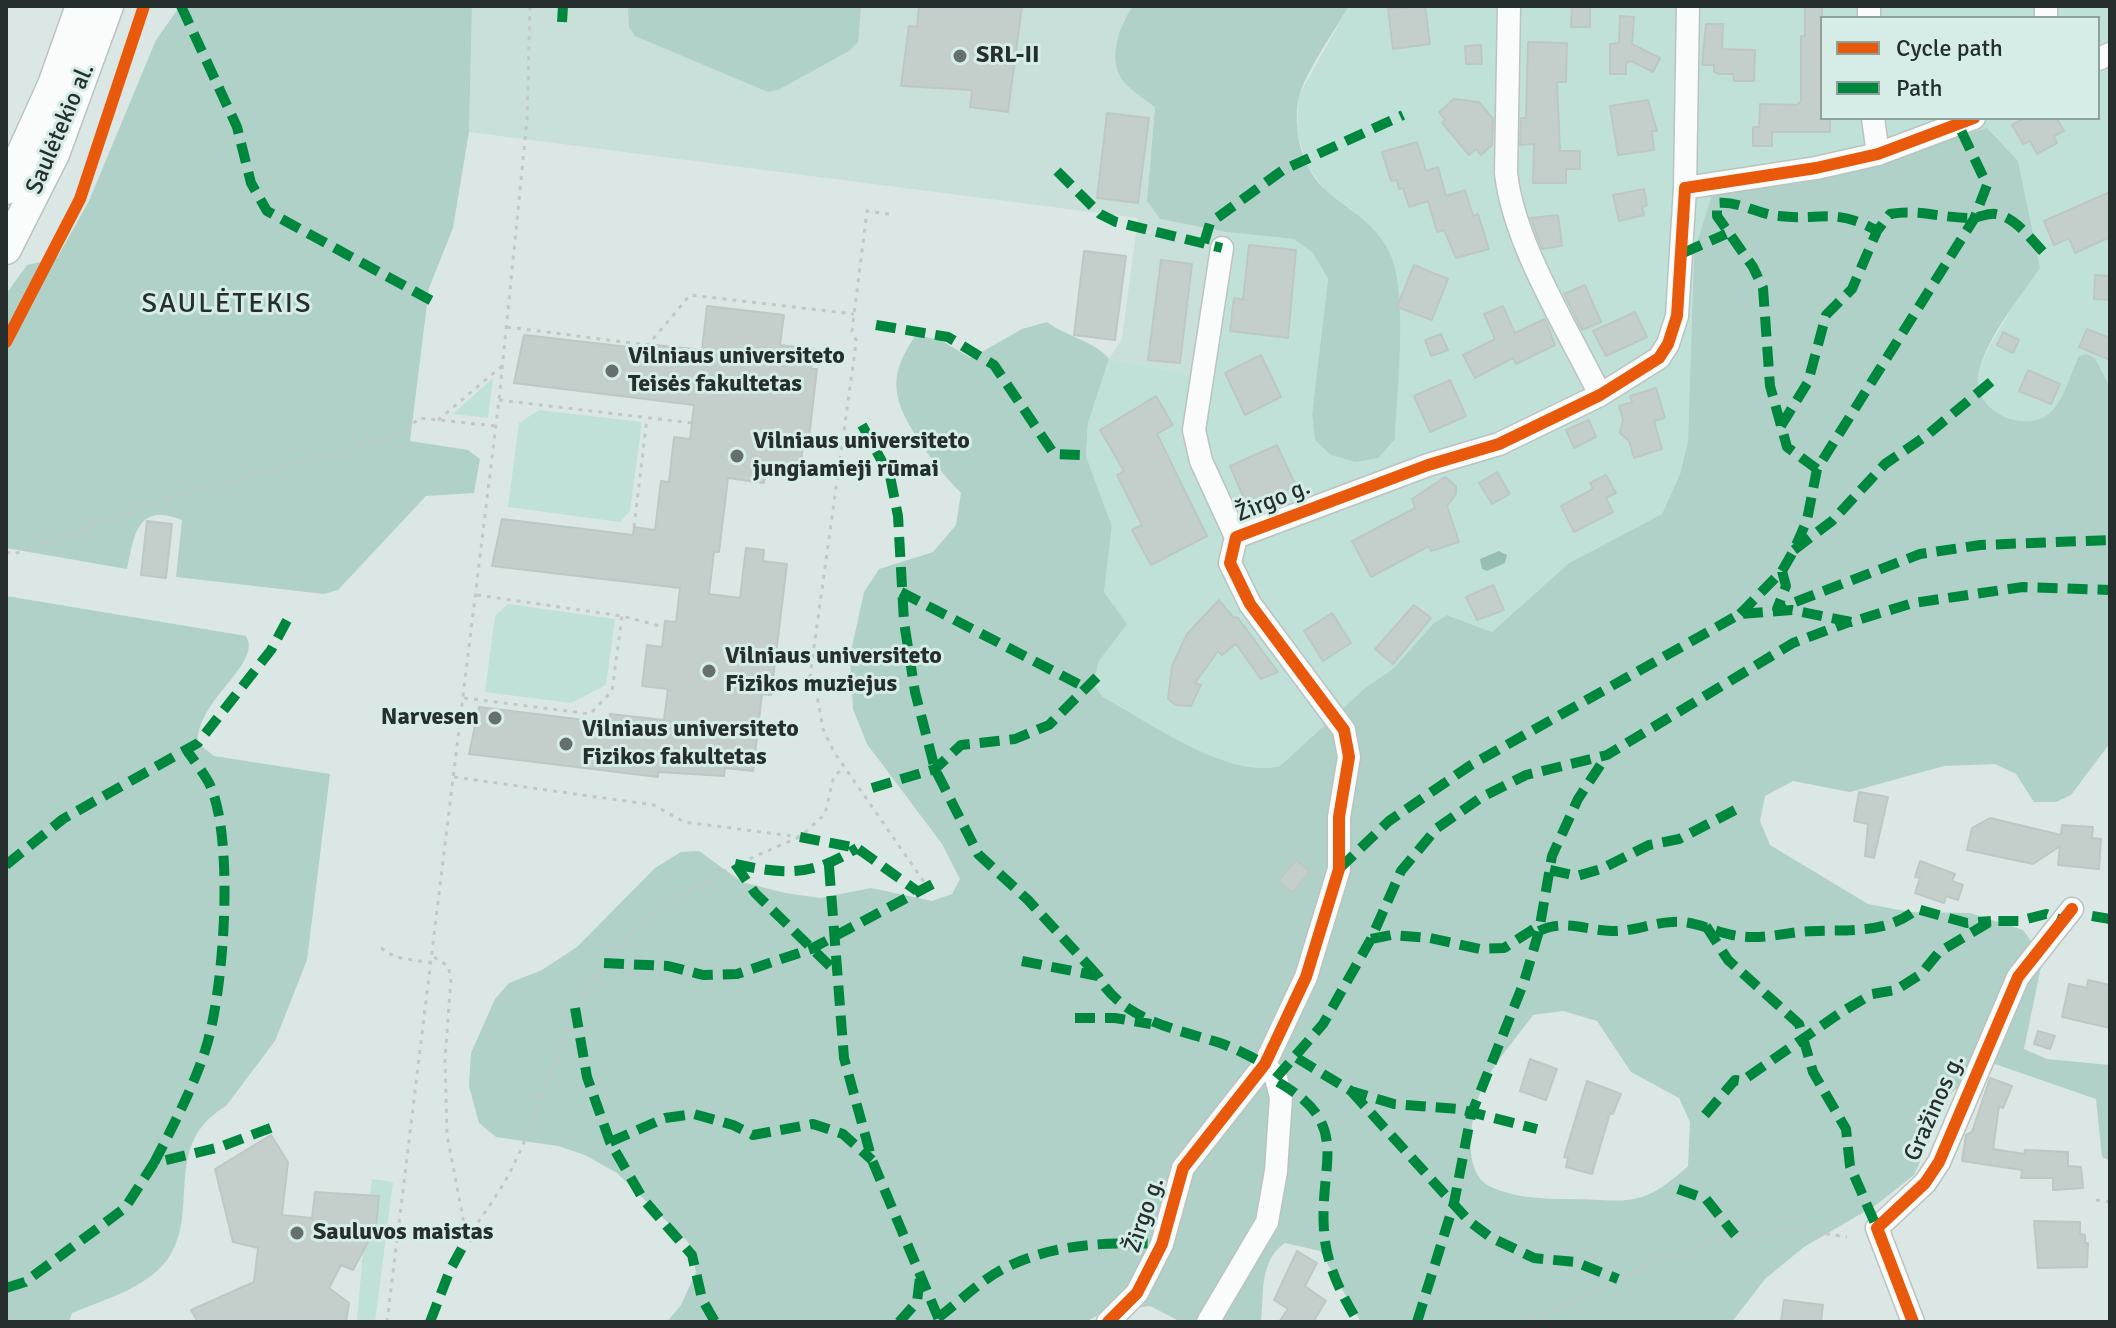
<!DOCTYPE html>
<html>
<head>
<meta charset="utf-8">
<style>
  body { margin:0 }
  #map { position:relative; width:2116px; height:1328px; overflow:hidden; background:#dbe7e4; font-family:Signika,sans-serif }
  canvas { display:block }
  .frame { position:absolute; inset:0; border:8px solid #262f2d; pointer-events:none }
  .legend { position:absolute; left:1820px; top:16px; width:280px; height:104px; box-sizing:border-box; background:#d5ede6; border:2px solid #8fa19c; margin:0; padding:10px 14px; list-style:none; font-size:24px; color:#262f2d }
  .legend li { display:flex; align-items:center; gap:16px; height:40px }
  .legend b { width:40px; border:2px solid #8fa19c }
</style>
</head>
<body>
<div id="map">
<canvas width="2116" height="1328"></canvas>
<div class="frame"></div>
<ul class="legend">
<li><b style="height:10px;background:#e8590c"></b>Cycle path</li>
<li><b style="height:10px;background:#00873e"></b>Path</li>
</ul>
</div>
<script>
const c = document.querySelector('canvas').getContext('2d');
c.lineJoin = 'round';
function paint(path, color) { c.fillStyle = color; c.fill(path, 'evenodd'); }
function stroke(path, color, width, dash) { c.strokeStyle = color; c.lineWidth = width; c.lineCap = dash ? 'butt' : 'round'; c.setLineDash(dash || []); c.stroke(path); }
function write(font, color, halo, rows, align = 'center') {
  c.font = font + ' Signika,sans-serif'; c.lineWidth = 6; c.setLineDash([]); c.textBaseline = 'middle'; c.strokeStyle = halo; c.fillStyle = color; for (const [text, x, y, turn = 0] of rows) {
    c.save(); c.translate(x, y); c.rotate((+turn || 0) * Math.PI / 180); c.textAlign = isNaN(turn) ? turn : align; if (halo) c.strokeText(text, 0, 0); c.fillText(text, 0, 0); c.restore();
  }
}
paint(new Path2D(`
  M472 6H1133L1130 10 1155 107 1147 201 1161 219 1226 232 1207 377 1109 359 1122 339 1138 218 469 132Z`), '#c8e0d9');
paint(new Path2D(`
  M1349 6H2110V387L2095 358 2079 356C2071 372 2064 399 2052 412 2028 435 1977 414 1978 380 1980 356 1998 333 2009 313L1694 252 1688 441 1680 474 1662 514 1569 563 1492 632 1448 615 1435 623 1394 668 1365 688 1280 766C1228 780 1147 721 1103 697L1093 684 1099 661 1126 624 1104 592 1112 526 1086 456 1088 423 1109 359 1207 377 1226 232 1294 239 1313 253 1328 279 1312 414 1315 440 1395 439 1397 288 1355 212 1325 190 1306 164 1297 129 1299 95ZM1822 18H2098V118H1822Z
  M493 378 488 418 453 414Z
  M539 410 642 422 630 511 620 522 508 507 519 423Z
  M508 604 615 619 606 685 571 703 485 692 495 616Z
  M372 1179 393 1182 375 1322H357L363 1251 377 1227 379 1197 370 1195Z`), '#c0e1d8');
paint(new Path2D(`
  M180 6H472L469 132 453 228 429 288 410 441 468 450 480 459 474 493 426 496 338 590 324 594 176 577 182 520C137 502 134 535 127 569L6 548V294L27 265 57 258 89 201 156 40Z
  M628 6H861L858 42 849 51 778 90 768 92 635 36 629 28Z
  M1133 6H1349C1336 28 1304 75 1299 97 1292 129 1302 171 1328 192 1352 212 1378 225 1391 256 1408 298 1397 391 1395 439L1378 458 1356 462 1331 455 1315 440 1312 414 1328 279 1313 253 1294 239 1226 232 1160 219 1147 201 1155 107C1145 99 1128 89 1121 78 1108 56 1120 25 1133 6Z
  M1987 128 2018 161 2040 268C2021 296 1979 347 1978 380 1977 414 2028 435 2052 411 2064 399 2071 372 2079 356L2086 354 2095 358 2110 387V743L2071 795 2056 802H2034L2016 774 1995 764 1944 766 1850 792 1793 781 1765 796 1760 821 1770 845 1868 904 1910 912 1970 913 2023 930 2043 957 2024 1049 2047 1059 2110 1065V1161L2102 1157 2096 1099 1992 1063 1952 1092 1914 1175 1876 1205 1804 1247 1765 1279 1732 1322H1361L1320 1251 1285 1243C1259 1261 1264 1293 1261 1322H1181L1150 1306 1105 1312 1085 1322H667L681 1305 696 1272 689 1243 617 1173 585 1155 558 1146 496 1137 479 1123 469 1086 471 1053 495 999 509 983 542 970 577 947 655 868 681 852 699 851 742 882 785 893 820 898 871 888 932 901 952 894 960 879 942 844 867 744 853 709 850 656 864 592 879 569 933 552 956 525 961 493C944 476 931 459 918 439 892 399 887 376 916 335L940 340 971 358 1022 329 1047 322C1067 337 1095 341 1109 359L1088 423 1086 456 1112 526 1104 592 1127 624 1099 661 1093 684 1103 697C1147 721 1229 780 1280 766L1365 688 1394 668 1434 623 1447 615 1492 632 1569 563 1662 514 1680 474 1688 441 1694 252 1712 195 1851 170ZM1563 1011 1597 1021 1631 1072 1679 1098 1690 1122 1688 1166C1641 1209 1630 1200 1570 1199 1544 1199 1515 1198 1491 1187 1458 1172 1472 1105 1486 1080 1499 1057 1518 1036 1533 1015Z
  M6 596 246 636C263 664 195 701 198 743L214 756 330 774 307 960 275 1041 226 1106C160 1145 202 1212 167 1260 145 1289 105 1299 72 1313L69 1322H6Z`), '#b0d1c8');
paint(new Path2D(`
  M1499 551 1507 555 1505 563 1487 571 1482 569 1480 559Z`), '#98beb4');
const building = new Path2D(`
  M919 6H1022L1008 112 970 107 972 90 901 86 909 26 917 27Z
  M1425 6 1430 44 1393 49 1388 9Z
  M1572 6H1590V27H1571Z
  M1805 6H1822V118H1830V132H1772V146H1753V127H1759L1760 104 1797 105 1801 101V36H1805Z
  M1620 16 1634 17 1632 44 1660 58 1653 72 1631 61 1626 63V74H1610V44L1619 43Z
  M1706 24H1723L1722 49 1755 50 1754 81H1734L1733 74H1719L1714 72V65H1702Z
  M1528 42 1567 43 1566 82H1557L1560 151H1580V169H1566V183H1533L1534 144 1520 145 1521 118H1526Z
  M1481 45 1482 64H1466L1465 46Z
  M1454 99 1479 102 1493 119 1492 145 1481 155 1476 149 1469 155 1442 123 1445 120 1439 112Z
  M1648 100 1657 131H1652L1654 150 1618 155 1610 106Z
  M1107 113 1149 118 1138 203 1097 198Z
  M2024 118H2057L2064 131 2054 136 2057 143 2037 154 2030 141 2023 144 2012 125Z
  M1417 142 1426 171 1438 167 1446 196 1465 190 1473 216 1478 214 1489 249 1456 258 1444 230 1437 232 1428 201 1409 207 1403 188 1399 189 1397 180 1391 181 1382 152Z
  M1644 189 1647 205 1642 207 1644 215 1619 221 1613 195Z
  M2110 192V237L2075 253 2069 238 2054 245 2044 221Z
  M1558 215 1562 246 1542 249 1531 218Z
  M1249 245 1296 250 1288 338 1230 331 1234 298 1243 300Z
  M1084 251 1126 256 1115 340 1074 335Z
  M1161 260 1192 264 1180 363 1148 360Z
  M1414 265 1448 279 1432 320 1397 307Z
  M2095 275 2110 276V300L2094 299Z
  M1585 285 1601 322 1582 330 1564 294Z
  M707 306 784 315 780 345 814 349 811 369H817L809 438 804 437 799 478 765 474 764 483 728 478 719 552H714L709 594 740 598 746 548 764 550 763 561 787 564 771 695 762 694 753 771 725 768 724 776 658 772V777L469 754 479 707 609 723 610 714 664 720 668 689 642 686 647 645 662 647 665 621 676 622 680 588 492 566 502 519 633 535 634 527 655 530 661 481 669 482 674 437 690 439 694 405 514 383 524 335 655 350 656 345 702 350Z
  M1503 306 1515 333 1545 319 1555 345 1516 364 1513 358 1475 378 1463 355 1495 339 1484 314Z
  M1635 312 1647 337 1606 356 1593 331Z
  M2087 329 2110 338V360L2079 347Z
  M2003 332 2019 340 2013 353 1997 345Z
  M1441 334 1448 350 1431 356 1425 340Z
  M1261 355 1281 397 1245 415 1225 373Z
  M2028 370 2060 384 2051 404 2019 391Z
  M1450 380 1466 416 1430 432 1414 396Z
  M1656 388 1665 418 1654 421 1662 449 1634 458 1629 441 1620 433 1623 419 1619 406 1632 402 1630 396Z
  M1156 396 1173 425 1157 434 1207 536 1151 565 1132 530 1142 525 1117 475 1124 471 1100 430Z
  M1589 420 1596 437 1574 448 1566 430Z
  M1277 445 1296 486 1248 508 1230 466Z
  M1497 472 1510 494 1492 504 1479 483Z
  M1606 475 1616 493 1606 498 1613 512 1574 532 1561 506 1593 489 1590 483Z
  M1445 477 1456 486V494L1447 506 1459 542 1431 551 1429 546 1371 577 1352 541 1415 508 1412 499Z
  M147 521 172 524 166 578 141 575Z
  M1493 585 1504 610 1477 620 1466 597Z
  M1219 600 1233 617 1238 618 1278 672 1261 679 1236 644 1222 655 1218 651 1195 683 1201 685 1191 706 1176 705 1168 699 1172 666 1187 634Z
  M1414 605 1431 618 1393 664 1375 649Z
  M1332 613 1351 643 1323 661 1304 631Z
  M1859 792 1888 797 1874 858 1865 856 1868 824 1854 821Z
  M1990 818 2061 835 2062 825 2093 827 2092 838 2101 839 2099 869 2058 865 2060 846 2033 864 1967 850 1972 828Z
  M1296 860 1310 872 1292 893 1278 881Z
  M1920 861 1955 874 1952 881 1963 885 1958 900 1946 896 1944 903 1915 893 1920 878 1915 877Z
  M2088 980 2110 985V1028L2062 1017 2069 984 2087 988Z
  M2038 1031 2055 1036 2050 1049 2034 1044Z
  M1530 1059 1557 1069 1546 1100 1520 1091Z
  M1990 1078 2012 1086 2003 1108 1999 1106 1993 1149 2024 1154 2025 1150 2068 1152V1166L2081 1167 2083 1188 2053 1190V1178H2021L2022 1170 1962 1161 1966 1135 1972 1132Z
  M1587 1081 1621 1094 1613 1114 1610 1113 1592 1174 1566 1167 1568 1158 1564 1157Z
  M271 1135 288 1162 282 1215 312 1218 315 1192 379 1196 376 1227 353 1270 341 1265 329 1288 349 1303 346 1322H198L191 1310 254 1282 258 1248 233 1242 215 1169Z
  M2034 1221 2080 1222V1234L2085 1235V1243H2088L2087 1267 2038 1268Z
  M1297 1251 1317 1263 1305 1286 1326 1301 1313 1322H1279L1288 1309 1274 1300Z
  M1784 1300 1823 1305 1821 1322H1781Z`);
paint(building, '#c4cecb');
stroke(building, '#bdc8c5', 2);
const minor = new Path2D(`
  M1509 6 1506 173C1514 245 1568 329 1600 395
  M1869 18V6
  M2046 18V6
  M2098 59 2110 54
  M1873 118 1878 154
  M1685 188 1688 6
  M1222 248 1194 430 1201 461 1236 537
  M1108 1322 1137 1293 1162 1244 1183 1168 1265 1064 1306 977 1339 869V817L1349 757 1344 730 1250 604 1230 563 1236 537 1428 465 1499 444 1600 395 1659 358 1668 344 1677 316 1685 188 1816 168 1878 154 1974 118
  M1208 1322 1267 1222 1276 1171 1281 1097 1276 1078 1265 1064
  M1913 1322 1877 1228 1925 1183 1939 1162 2018 977 2072 909`);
const secondary = new Path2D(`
  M6 189 53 85 81 6
  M6 249 54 154 108 6`);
stroke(minor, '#bac3c1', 25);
stroke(secondary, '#bac3c1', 33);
stroke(new Path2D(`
  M889 214 867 211 852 331 856 340 855 351 809 683 815 684 823 729 834 752 929 889
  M507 327 648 345 690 295 854 314
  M499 400 692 423
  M438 420 502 366
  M634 527 647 418
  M6 552 14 554 170 498 385 439 407 430 419 418 496 426
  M477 595 622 616 664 627
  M464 698 590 714 612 691 622 616
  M454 777 654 805 684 822 800 837 825 814 834 776 844 768
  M381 948 395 957 432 963
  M434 957 448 966 451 978 445 1060 447 1135 467 1239
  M2096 1200 2110 1202
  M467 1239C481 1217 498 1195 510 1172 545 1105 558 1029 602 966 644 906 734 864 800 837
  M387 1322 499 400 527 120 530 6
  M1524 1322 1679 1252 1735 1235 1800 1230 1847 1237`), '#c4c7c6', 3, [4, 6]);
stroke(minor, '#fafbfb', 22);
stroke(secondary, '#fafbfb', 30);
stroke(new Path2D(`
  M181 6 237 127 251 183 267 211 434 302
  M562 22 563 6
  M1057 171 1100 214 1116 222 1222 248
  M1204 243 1210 223 1283 170 1403 115
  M1683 253 1726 234
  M876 325 948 337 994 365 1054 454 1081 455
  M862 425 890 476 898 516 904 622 915 692 935 769 978 854 1028 900 1098 976
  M1781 426 1808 382 1826 315 1852 289 1877 231 1890 214C1918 209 1942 218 1970 218 1981 218 1989 211 2000 215 2019 221 2033 242 2047 256
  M1817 469 1787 447 1770 386 1763 288 1753 267 1717 216V203C1740 201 1757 214 1779 216 1821 221 1836 207 1877 231
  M1794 550 1832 521 1885 464 1926 436 1992 381
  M1782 571 1786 586 1777 609 1920 554 1980 545 2110 540
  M901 592 1088 689
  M1740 614 1782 571 1794 550 1807 520 1817 469 1974 219 1987 185 1958 124
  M872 788 935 769 961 745 1015 739 1049 725 1103 671
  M800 837 857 848 917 891
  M735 864 755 893 836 972
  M735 864C785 875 813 876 857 848
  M6 865 63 819 198 743 271 650 291 613
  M829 866 844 1058 872 1160 940 1322
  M1339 869 1389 821 1471 765 1740 614 1792 610 1851 622 1913 603 2023 587 2110 590
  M1550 870 1577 876 1601 869 1649 845 1679 839 1737 809
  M2092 916 2110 919
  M1706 926 1728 960 1799 1024 1813 1072 1846 1129 1850 1166 1877 1228
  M1539 931C1563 919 1585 930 1611 931 1632 932 1651 923 1672 922 1693 920 1712 931 1732 935 1756 940 1775 935 1799 932 1839 928 1884 937 1917 909L1967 923 1991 921
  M1371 939 1391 935 1430 938 1480 949 1504 948 1540 925
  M1022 961 1098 976C1122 1020 1176 1029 1220 1043 1235 1048 1251 1057 1265 1064
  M604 963 668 966 703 975 737 974 811 949 940 880
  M575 1008 587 1077 610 1142 643 1199 692 1255 702 1299 715 1322
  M1075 1018H1115L1151 1024
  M1297 1058 1351 1091 1394 1104 1459 1109 1537 1129
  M1276 1078 1323 1024 1371 939 1401 871 1437 828 1482 797 1526 775 1607 755 1793 643 1849 622
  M1278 1082C1353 1125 1319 1161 1324 1231 1326 1264 1341 1294 1358 1322
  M1351 1091 1469 1221 1490 1237 1534 1258 1575 1262 1618 1279
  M1705 1115 1735 1080 1742 1081 1840 1013 1872 994 1896 990 1921 974 1939 952 1991 921H2019L2046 914 2064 921
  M610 1142 665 1118 694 1114 733 1125 753 1135 813 1124 843 1134 872 1160
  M154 1163C173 1126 192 1090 205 1051 224 994 235 840 210 785 204 773 194 761 186 749
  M1678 1189 1706 1199 1735 1235
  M6 1288 25 1282 125 1208 154 1163 220 1147 273 1127
  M938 1318C959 1302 980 1281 1003 1269 1053 1243 1107 1242 1162 1244
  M430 1322 450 1270 467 1239
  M899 1322 917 1302 920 1277
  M1417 1322 1454 1203 1471 1115 1524 982 1539 931 1552 856 1578 799 1607 755`), '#00873e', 10, [20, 10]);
stroke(new Path2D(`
  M6 342 80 199 144 6
  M1108 1322 1137 1293 1162 1244 1183 1168 1265 1064 1306 977 1339 869V817L1349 757 1344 730 1250 604 1230 563 1236 537 1428 465 1499 444 1600 395 1659 358 1668 344 1677 316 1685 188 1816 168 1878 154 1974 118
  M1913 1322 1877 1228 1925 1183 1939 1162 2018 977 2072 909`), '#e8590c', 12);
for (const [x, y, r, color] of [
  [960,56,8,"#656f6d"],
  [612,371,8,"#656f6d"],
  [737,456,8,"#656f6d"],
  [709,671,8,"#656f6d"],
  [495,718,8,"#656f6d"],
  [566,744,8,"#656f6d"],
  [297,1233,8,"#656f6d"]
]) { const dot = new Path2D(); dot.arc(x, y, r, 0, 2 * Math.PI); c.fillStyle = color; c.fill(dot); stroke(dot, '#d5ede6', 3); }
write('bold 24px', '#262f2d', '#d5ede6', [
  ["SRL-II",976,56],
  ["Vilniaus universiteto",628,357],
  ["Teisės fakultetas",628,385],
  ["Vilniaus universiteto",753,442],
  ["jungiamieji rūmai",753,470],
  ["Vilniaus universiteto",725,657],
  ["Fizikos muziejus",725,685],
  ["Narvesen",479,718,"right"],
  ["Vilniaus universiteto",582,730],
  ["Fizikos fakultetas",582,758],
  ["Sauluvos maistas",313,1233]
], 'left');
write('24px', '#262f2d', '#d5ede6', [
  ["Saulėtekio al.",61,129,-67],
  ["Žirgo g.",1273,501,-22],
  ["Gražinos g.",1935,1108,-66],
  ["Žirgo g.",1145,1215,-71]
]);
c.letterSpacing = '2px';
write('28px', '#262f2d', '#d5ede6', [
  ["SAULĖTEKIS",227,305]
]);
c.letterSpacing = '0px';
</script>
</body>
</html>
